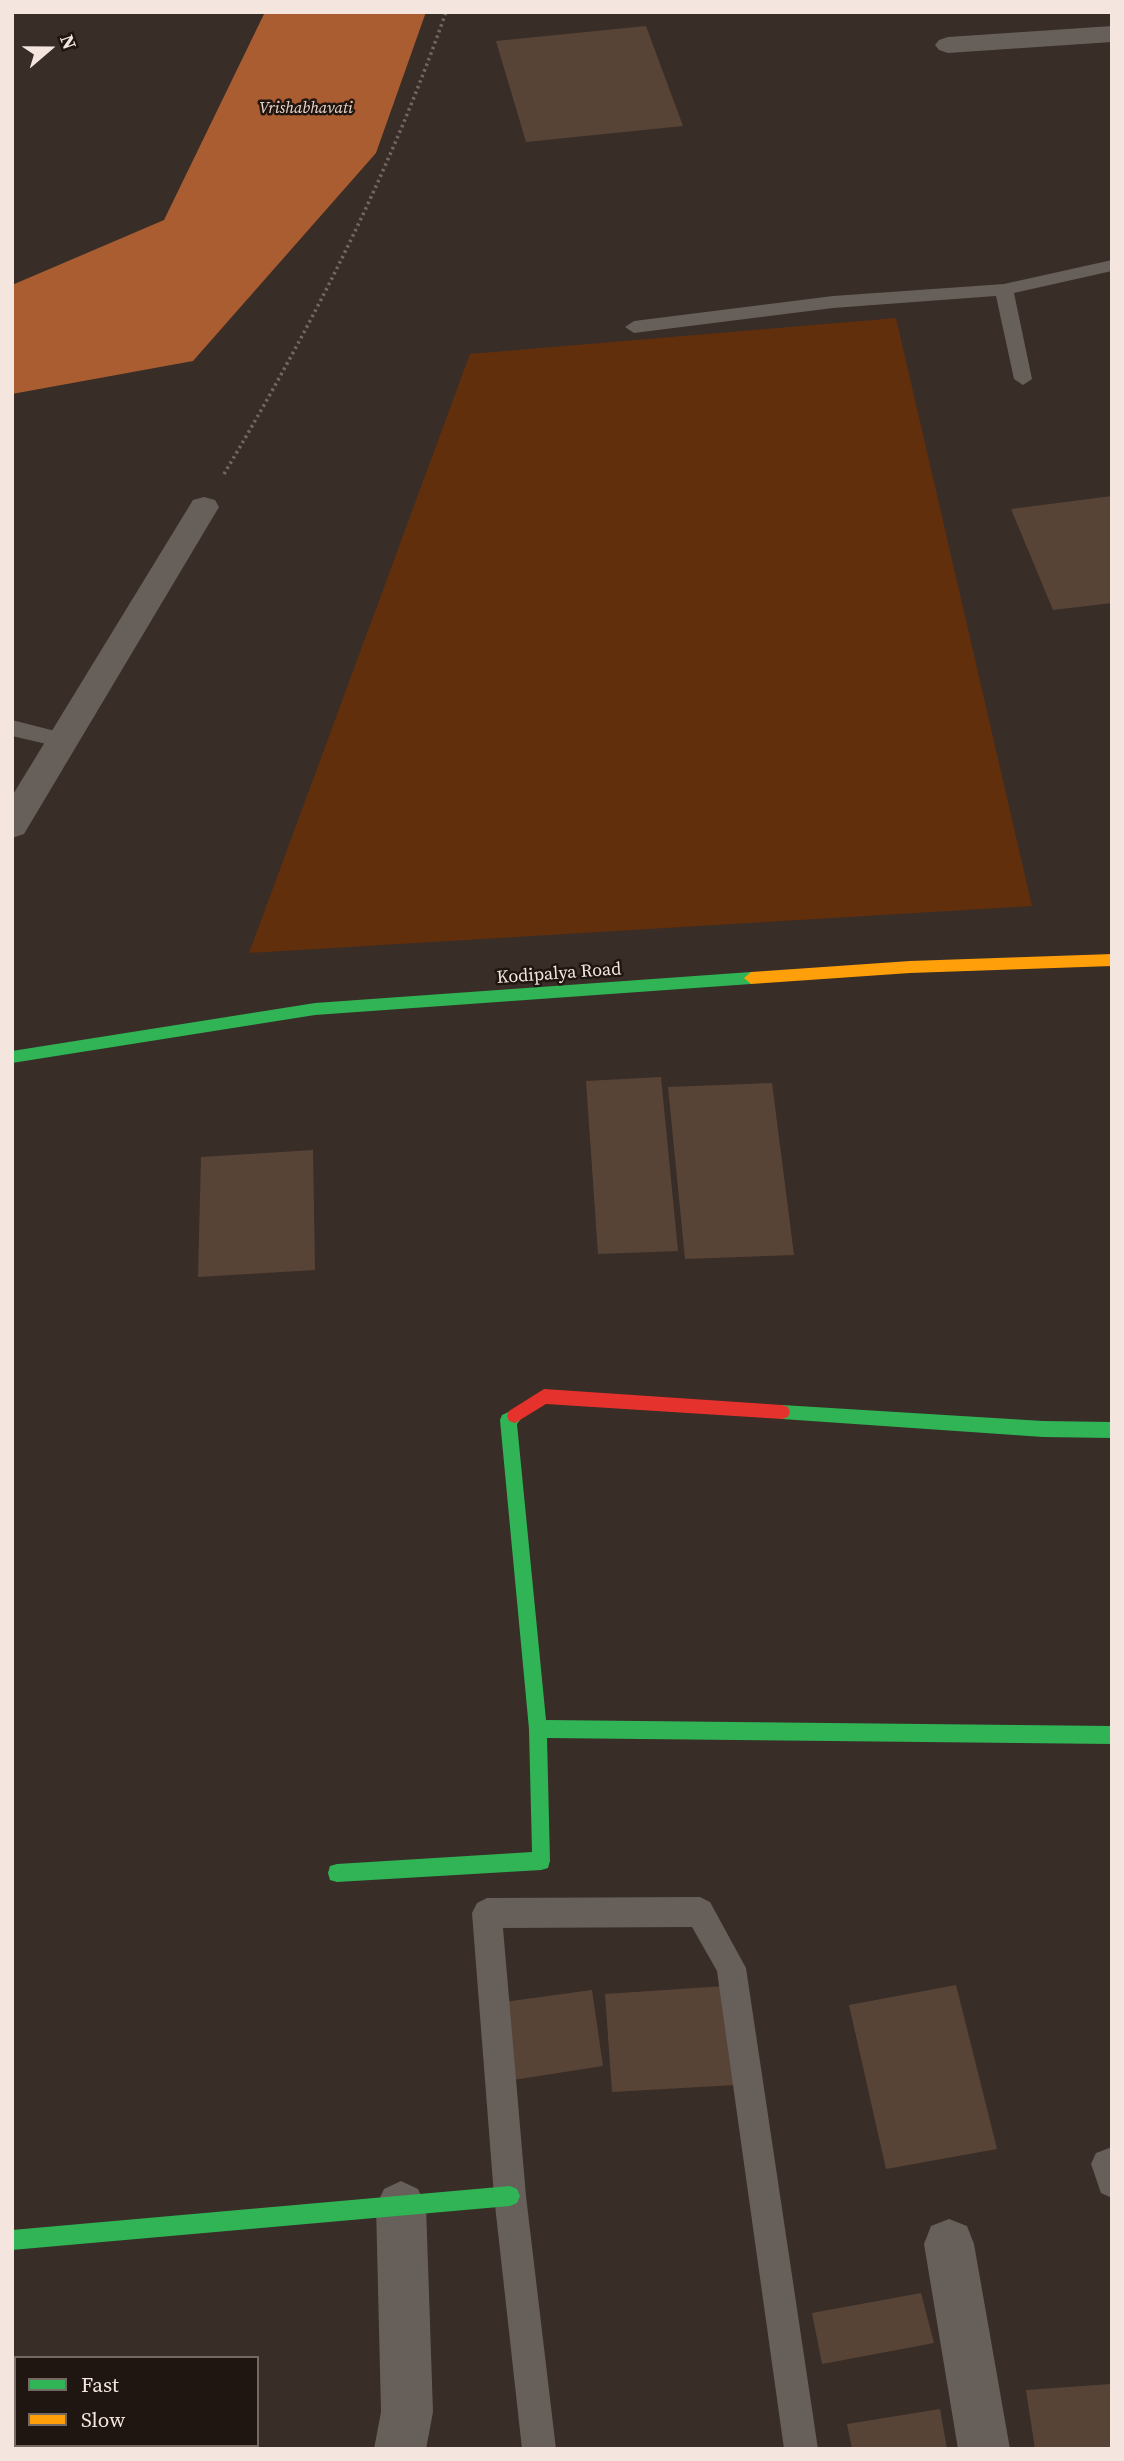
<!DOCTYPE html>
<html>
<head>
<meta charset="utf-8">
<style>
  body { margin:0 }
  #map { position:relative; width:1124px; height:2461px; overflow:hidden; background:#382d27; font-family:"Source Serif 4",serif }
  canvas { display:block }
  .frame { position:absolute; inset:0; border:14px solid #f4e6df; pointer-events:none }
  .legend { position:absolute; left:14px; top:2356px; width:245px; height:91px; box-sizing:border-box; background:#1f1611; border:2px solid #746963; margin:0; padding:9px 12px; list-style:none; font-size:21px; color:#f4e6df }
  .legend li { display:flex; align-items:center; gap:14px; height:35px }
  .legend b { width:35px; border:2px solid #746963 }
  .north { position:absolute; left:14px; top:14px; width:70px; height:70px; -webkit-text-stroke:5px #1f1611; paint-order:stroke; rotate:70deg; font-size:19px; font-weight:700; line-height:28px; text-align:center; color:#f4e6df }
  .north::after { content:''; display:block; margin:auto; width:24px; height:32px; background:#f4e6df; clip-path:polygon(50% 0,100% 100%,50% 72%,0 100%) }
</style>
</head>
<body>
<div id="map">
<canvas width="1124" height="2461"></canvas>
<div class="frame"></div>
<ul class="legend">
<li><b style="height:9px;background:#30b455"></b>Fast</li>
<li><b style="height:9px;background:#ff9f0a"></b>Slow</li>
</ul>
<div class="north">N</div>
</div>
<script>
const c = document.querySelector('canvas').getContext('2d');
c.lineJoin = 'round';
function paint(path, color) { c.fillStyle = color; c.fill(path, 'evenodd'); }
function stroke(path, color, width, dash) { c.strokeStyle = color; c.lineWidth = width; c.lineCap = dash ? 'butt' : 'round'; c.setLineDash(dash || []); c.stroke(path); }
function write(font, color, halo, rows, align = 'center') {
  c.font = font + ' "Source Serif 4",serif'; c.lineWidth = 5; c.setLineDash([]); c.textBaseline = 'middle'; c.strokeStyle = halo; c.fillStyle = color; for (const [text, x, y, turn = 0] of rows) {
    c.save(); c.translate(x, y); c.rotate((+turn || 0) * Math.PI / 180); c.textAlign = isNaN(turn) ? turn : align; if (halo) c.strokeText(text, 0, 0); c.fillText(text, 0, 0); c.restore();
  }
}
paint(new Path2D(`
  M896 318 1032 906 249 953 470 354Z`), '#622f0d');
paint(new Path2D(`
  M265 12H426L376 153 193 361 12 394V285L164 220Z`), '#aa5d31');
paint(new Path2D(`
  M646 26 683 126 526 142 496 41Z
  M1112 496V603L1053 610 1011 509Z
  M661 1077 678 1251 598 1254 586 1081Z
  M772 1083 794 1255 685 1259 668 1087Z
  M313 1150 315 1270 198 1277 201 1157Z
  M956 1985 997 2149 886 2169 849 2005Z
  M725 1986 735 2085 612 2092 605 1994Z
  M592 1990 603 2066 513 2080 504 2002Z
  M921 2293 934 2343 822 2364 812 2313Z
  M1111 2384 1112 2449H1035L1026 2390Z
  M940 2409 947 2449H852L847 2424Z`), '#584437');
stroke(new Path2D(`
  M224 474C312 326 389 175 446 12`), '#706865', 3.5, [2.5, 3.5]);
paint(new Path2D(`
  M1112 260V271L1014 293 1032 379 1023 385 1014 379 996 296 833 308 634 333 625 327 634 321 833 296 1004 284Z
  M12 720 71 735 75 740 71 745 64 748 12 736Z
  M700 1897 710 1902 746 1968 818 2449H784L717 1971 692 1927 503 1928 526 2196 556 2449H522L494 2196 472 1913 477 1903 487 1898Z
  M1112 2147V2198L1101 2193 1091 2164 1096 2153Z`), '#675f5a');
paint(new Path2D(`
  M1112 26V42L948 53 939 50 935 45 939 40 948 37Z
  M204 497 215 500 219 507 24 834 12 838V796L193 500Z
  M401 2181 418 2189 426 2206 433 2412 426 2449H374L381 2412 376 2206 384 2189Z
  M949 2219 967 2226 974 2244 1010 2449H958L924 2244 931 2226Z`), '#675f5a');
paint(new Path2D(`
  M751 972 758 978 751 984 315 1015 12 1063V1051L315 1003Z
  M782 1405 1043 1421 1112 1422V1438L1043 1437 782 1419 776 1417 774 1412 776 1407Z
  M515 1409 521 1411 523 1416 517 1424 546 1720 1112 1726V1744L547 1738 550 1861 548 1868 541 1870 337 1882 330 1880 328 1873 330 1866 337 1864 532 1852 529 1729 500 1420 502 1415Z
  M510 2186 517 2189 520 2196 517 2203 510 2206 12 2250V2230Z`), '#30b455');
paint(new Path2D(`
  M1112 954V966L910 973 751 984 744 978 751 972 910 961Z`), '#ff9f0a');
paint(new Path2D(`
  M544 1389 782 1405 788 1407 790 1412 788 1417 782 1419 546 1404 515 1423 509 1421 507 1416 509 1411Z`), '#e5322d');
write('italic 16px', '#f0d8cc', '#1f1611', [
  ["Vrishabhavati",306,109]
]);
write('18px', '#f4e6df', '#1f1611', [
  ["Kodipalya Road",559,974,-4]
]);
</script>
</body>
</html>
